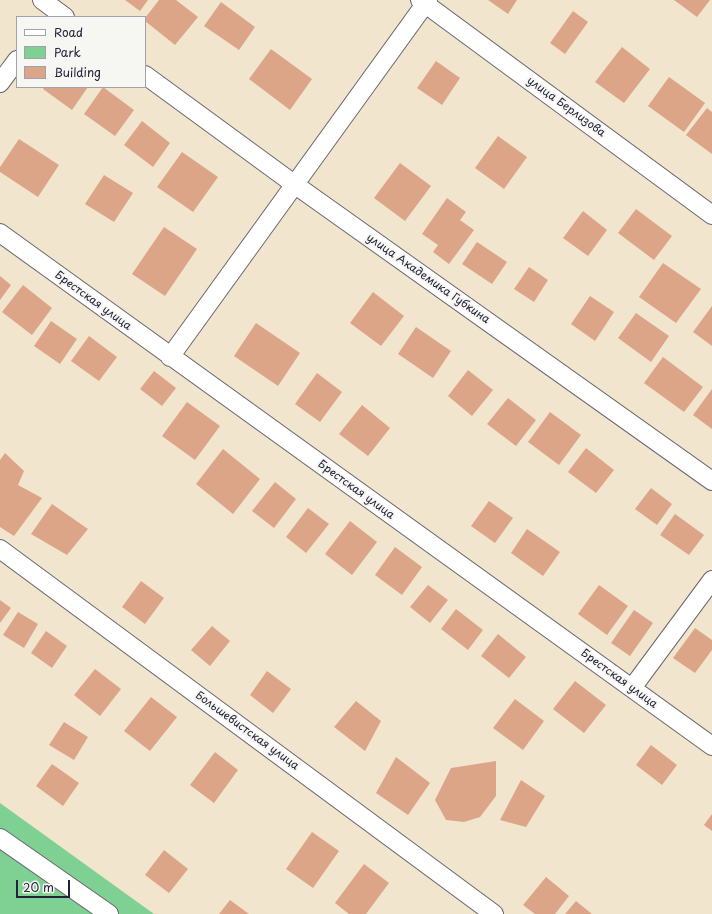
<!DOCTYPE html>
<html>
<head>
<meta charset="utf-8">
<style>
  body { margin:0 }
  #map { position:relative; width:712px; height:914px; overflow:hidden; background:#f1e5cd; font-family:"Playpen Sans",sans-serif }
  canvas { display:block }
  .legend { position:absolute; left:16px; top:16px; width:130px; height:72px; box-sizing:border-box; background:#f6f6f2; border:1px solid #a1a1a9; margin:0; padding:5px 7px; list-style:none; font-size:12px; color:#22223b }
  .legend li { display:flex; align-items:center; gap:8px; height:20px }
  .legend b { width:20px; border:1px solid #a1a1a9 }
  .scale { position:absolute; left:16px; top:880px; width:54px; height:18px; box-sizing:border-box; border:2px solid #22223b; border-top:0; padding-left:5px; font-size:12px; line-height:14px; white-space:nowrap; color:#22223b; -webkit-text-stroke:3px #f6f6f2; paint-order:stroke }
</style>
</head>
<body>
<div id="map">
<canvas width="712" height="914"></canvas>
<ul class="legend">
<li><b style="height:5px;background:#fff"></b>Road</li>
<li><b style="height:11px;background:#7ed193"></b>Park</li>
<li><b style="height:11px;background:#dda587"></b>Building</li>
</ul>
<div class="scale">20 m</div>
</div>
<script>
const c = document.querySelector('canvas').getContext('2d');
c.lineJoin = 'round';
function paint(path, color) { c.fillStyle = color; c.fill(path, 'evenodd'); }
function stroke(path, color, width, dash) { c.strokeStyle = color; c.lineWidth = width; c.lineCap = dash ? 'butt' : 'round'; c.setLineDash(dash || []); c.stroke(path); }
function write(font, color, halo, rows, align = 'center') {
  c.font = font + ' "Playpen Sans",sans-serif'; c.lineWidth = 4; c.setLineDash([]); c.textBaseline = 'middle'; c.strokeStyle = halo; c.fillStyle = color; for (const [text, x, y, turn = 0] of rows) {
    c.save(); c.translate(x, y); c.rotate((+turn || 0) * Math.PI / 180); c.textAlign = isNaN(turn) ? turn : align; if (halo) c.strokeText(text, 0, 0); c.fillText(text, 0, 0); c.restore();
  }
}
paint(new Path2D(`
  M0 803 154 914H0Z`), '#7ed193');
paint(new Path2D(`
  M125 0H148L140 11Z
  M159 0H176L198 17 175 45 145 21V18Z
  M488 0H517L508 14Z
  M674 0H710L697 17Z
  M221 2 255 27 239 50 204 26Z
  M573 11 588 22 565 54 550 43Z
  M622 47 650 69 624 103 595 82Z
  M271 49 312 79 290 110 249 79Z
  M436 61 460 78 442 105 417 88Z
  M669 77 705 103 684 132 648 106Z
  M44 87H88L72 110 43 89Z
  M103 87 134 110 115 136 84 114Z
  M707 108 712 112V154L686 135Z
  M142 121 170 143 153 167 124 145Z
  M498 136 527 157 504 189 475 168Z
  M19 139 59 165 38 197 0 172V167Z
  M182 152 218 177 193 212 157 187Z
  M400 163 431 186 405 221 374 198Z
  M104 175 133 193 114 222 85 204Z
  M447 198 466 212 460 220 474 230 449 264 433 252 438 245 422 234Z
  M636 209 672 236 654 260 618 233Z
  M583 211 607 230 588 256 563 238Z
  M164 227 197 249 165 296 132 274Z
  M477 242 507 262 492 284 462 264Z
  M663 263 701 289 676 323 639 297Z
  M529 267 548 280 534 302 514 289Z
  M0 276 11 285 0 300Z
  M23 285 52 308 32 335 2 312Z
  M373 292 404 316 381 346 350 323Z
  M590 296 614 312 595 341 571 324Z
  M712 306V346L693 332Z
  M636 313 669 336 651 362 618 338Z
  M51 321 77 339 60 364 34 346Z
  M256 323 300 353 278 386 234 356Z
  M416 327 451 351 433 378 398 354Z
  M89 336 117 357 99 381 71 361Z
  M663 357 703 387 684 412 644 383Z
  M468 370 493 390 472 416 448 396Z
  M154 371 176 388 162 406 140 389Z
  M317 373 342 392 320 422 295 404Z
  M712 389V429L693 415Z
  M508 398 536 420 516 446 487 424Z
  M187 402 220 426 195 460 162 436Z
  M362 405 390 428 368 456 339 434Z
  M550 412 581 435 559 465 528 442Z
  M586 448 614 470 596 493 568 472Z
  M223 449 260 479 233 514 196 484Z
  M5 453 24 471 18 485 42 498 14 536 0 527V460Z
  M275 482 296 499 274 528 252 511Z
  M651 488 672 504 657 525 635 509Z
  M489 501 513 518 495 543 471 526Z
  M52 504 88 529 67 555 31 534Z
  M308 508 329 524 306 553 286 537Z
  M675 514 704 535 689 555 660 535Z
  M350 521 377 542 352 575 325 554Z
  M527 529 560 552 543 576 511 553Z
  M395 547 422 567 402 595 375 575Z
  M141 581 164 598 145 624 122 607Z
  M428 585 448 600 430 623 410 607Z
  M599 585 628 606 607 635 578 614Z
  M0 600 11 608 0 623Z
  M456 609 483 630 468 650 441 629Z
  M634 610 653 623 630 656 611 643Z
  M18 612 38 624 24 648 3 635Z
  M212 626 230 641 210 666 191 650Z
  M695 628 712 640V650L695 673 673 658Z
  M46 631 67 646 52 668 31 653Z
  M498 634 526 657 509 678 481 656Z
  M95 669 121 689 100 716 74 695Z
  M267 671 291 689 273 713 250 695Z
  M575 681 606 705 584 733 553 709Z
  M151 697 177 717 150 751 124 731Z
  M515 699 544 721 523 750 493 728Z
  M356 701 381 721 365 751 334 727Z
  M64 722 88 737 74 760 49 745Z
  M651 745 677 765 662 785 636 765Z
  M215 752 238 770 214 803 190 785Z
  M396 757 430 783 408 815 376 793Z
  M496 761V796L480 817 464 822 446 820 435 800 451 768Z
  M52 764 79 783 63 806 36 786Z
  M521 780 545 796 526 827 500 820Z
  M712 814V831L704 825Z
  M312 832 339 851 313 888 286 869Z
  M164 850 188 869 169 893 145 875Z
  M364 864 389 883 366 914H349L335 903Z
  M546 877 569 896 555 914H535L523 905Z
  M230 900 249 914H219Z
  M576 901 592 914H565Z`), '#dda587');
const minor = new Path2D(`
  M42 0 65 17
  M420 0 712 215
  M145 75 294 184 712 481
  M0 83 17 60
  M0 233 712 746
  M170 357 428 0
  M0 549 494 914
  M632 688 712 580
  M0 838 109 914`);
stroke(minor, '#6a666e', 20);
stroke(minor, '#fff', 18);
write('11px', '#22223b', '#f6f6f2', [
  ["улица Берлизова",566,107,36],
  ["улица Академика Губкина",428,279,35],
  ["Брестская улица",93,301,36],
  ["Брестская улица",356,490,36],
  ["Брестская улица",619,679,36],
  ["Большевистская улица",247,731,36]
]);
</script>
</body>
</html>
